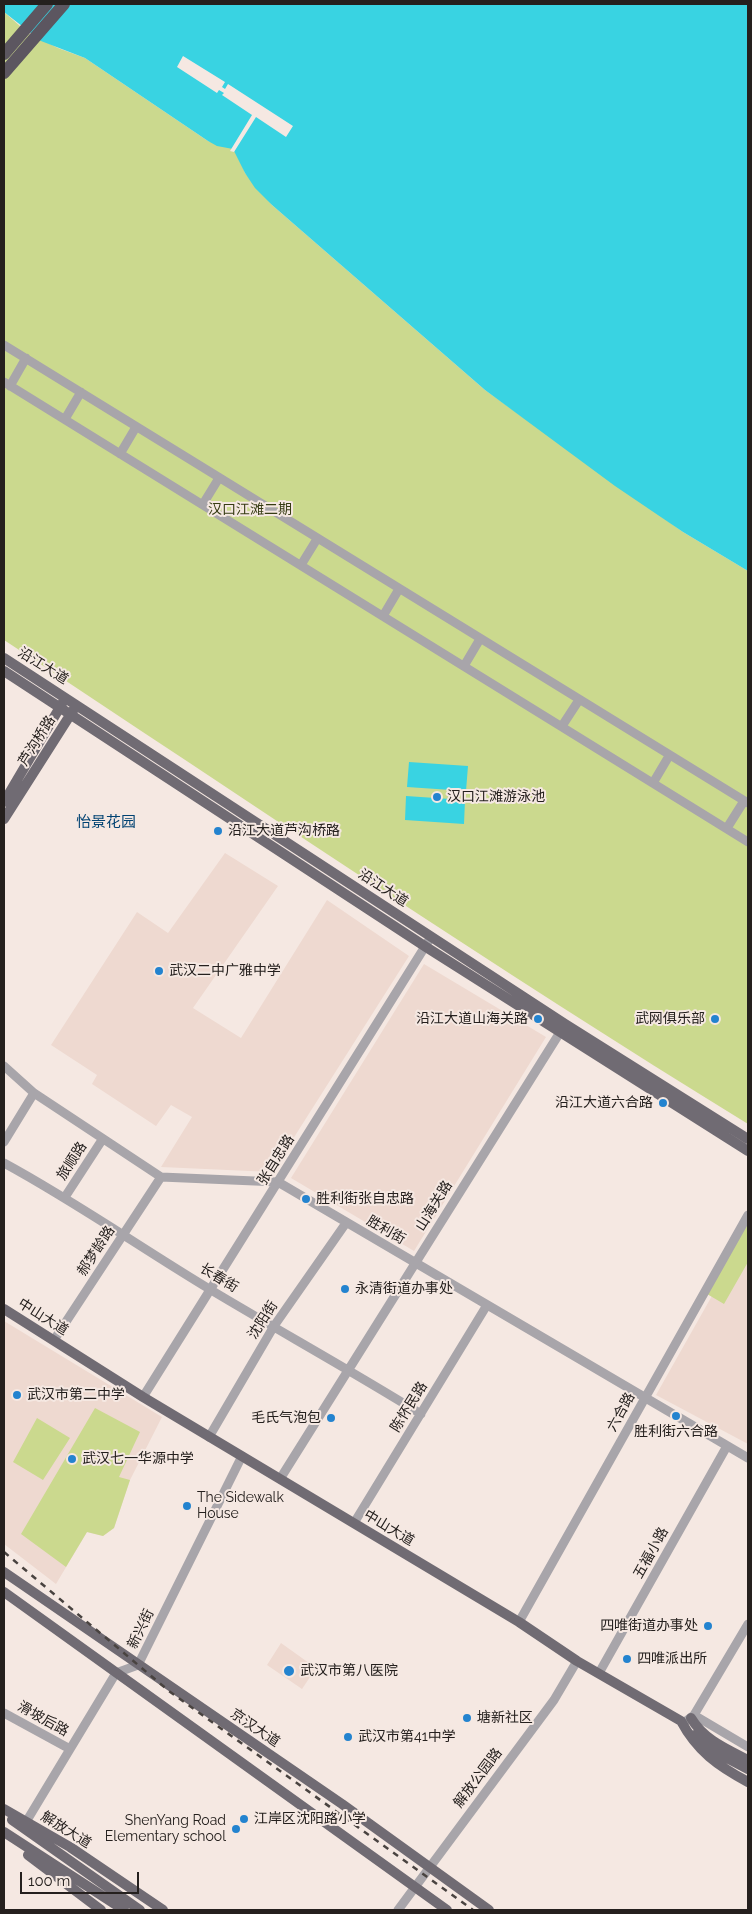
<!DOCTYPE html>
<html>
<head>
<meta charset="utf-8">
<style>
  body { margin:0 }
  #map { position:relative; width:752px; height:1914px; overflow:hidden; background:#f5e8e2; font-family:Raleway,sans-serif }
  canvas { display:block }
  .frame { position:absolute; inset:0; border:5px solid #25201e; pointer-events:none }
  .scale { position:absolute; left:20px; top:1872px; width:119px; height:22px; box-sizing:border-box; border:2px solid #25201e; border-top:0; padding-left:6px; font-size:15px; line-height:18px; white-space:nowrap; color:#25201e; -webkit-text-stroke:4px #f5e8e2; paint-order:stroke }
</style>
</head>
<body>
<div id="map">
<canvas width="752" height="1914"></canvas>
<div class="frame"></div>
<div class="scale">100 m</div>
</div>
<script>
const c = document.querySelector('canvas').getContext('2d');
c.lineJoin = 'round';
function paint(path, color) { c.fillStyle = color; c.fill(path, 'evenodd'); }
function stroke(path, color, width, dash) { c.strokeStyle = color; c.lineWidth = width; c.lineCap = dash ? 'butt' : 'round'; c.setLineDash(dash || []); c.stroke(path); }
function write(font, color, halo, rows, align = 'center') {
  c.font = font + ' Raleway,"Noto Sans SC",sans-serif'; c.lineWidth = 4; c.setLineDash([]); c.textBaseline = 'middle'; c.strokeStyle = halo; c.fillStyle = color; for (const [text, x, y, turn = 0] of rows) {
    c.save(); c.translate(x, y); c.rotate((+turn || 0) * Math.PI / 180); c.textAlign = isNaN(turn) ? turn : align; if (halo) c.strokeText(text, 0, 0); c.fillText(text, 0, 0); c.restore();
  }
}
paint(new Path2D(`
  M225 853 278 886 193 1008 241 1038 327 900 409 956 272 1172 161 1167 192 1117 171 1105 156 1126 92 1084 97 1075 51 1045 137 912 168 933Z
  M424 964 546 1037 414 1251 291 1178Z
  M748 1232V1444L656 1395Z
  M4 1321 162 1417 130 1480 114 1528 103 1536 87 1532 56 1584 4 1544Z
  M281 1643 316 1668 302 1689 267 1665Z`), '#eed9d0');
paint(new Path2D(`
  M4 12 28 33 58 48 85 58 208 141 233 148 237 151 245 173 272 205 485 390 683 532 748 571V1124C496 969 251 803 4 640Z
  M748 1223V1262L724 1304 707 1294Z
  M95 1408 140 1432 119 1477 130 1480 114 1528 103 1536 87 1532 66 1567 21 1534Z
  M37 1418 70 1438 43 1480 13 1462Z`), '#cbd98e');
paint(new Path2D(`
  M4 4H748V571L683 532 615 486 485 390 272 205 255 188 245 173 233 149 217 146 208 141 85 58 41 41 4 12Z
  M409 762 468 766 466 791 407 787Z
  M406 796 465 800 464 824 405 820Z`), '#39d3e2');
paint(new Path2D(`
  M183 56 225 82 222 87 225 89 228 84 293 126 286 137 256 117 234 152 230 151 252 115 222 95 224 93 219 90 217 93 177 67Z`), '#f5e8e2');
stroke(new Path2D(`
  M4 345 748 803
  M4 382 748 842
  M10 386 26 358
  M65 419 81 392
  M120 454 136 427
  M203 504 219 478
  M301 565 317 539
  M383 616 399 589
  M464 666 480 639
  M562 726 579 700
  M653 783 669 756
  M727 828 744 801
  M4 1066 34 1093 161 1177 278 1182 748 1458
  M4 1142 34 1093
  M4 1163C76 1202 141 1248 211 1290 281 1332 352 1371 421 1414
  M65 1197 102 1140
  M54 1340 161 1177
  M143 1397 431 937
  M209 1437 274 1326 346 1223
  M280 1479 564 1026
  M354 1523 487 1305
  M519 1622 748 1215
  M599 1673 727 1446
  M4 1713 70 1749
  M694 1715 748 1747
  M686 1721 694 1715 748 1624
  M26 1822 116 1673 138 1665 242 1456
  M398 1910 554 1700 577 1661`), '#a8a5aa', 9);
stroke(new Path2D(`
  M4 658 565 1024 748 1139
  M4 671 426 947 748 1151
  M4 802 63 702
  M4 819 74 709
  M4 1309 143 1397 519 1622 577 1661 681 1721C697 1751 718 1766 748 1782
  M4 1572 342 1804 489 1910
  M4 1592 447 1910
  M691 1718C704 1740 727 1749 748 1760
  M695 1735 712 1750 748 1769
  M4 1809 70 1847 163 1910
  M12 1820 140 1910
  M4 1832 124 1910
  M28 1855 101 1910`), '#706b73', 10);
stroke(new Path2D(`
  M4 54 47 4
  M4 73 64 4`), '#5c5660', 12);
stroke(new Path2D(`
  M4 1552 169 1691 473 1910`), '#494340', 2.5, [6, 6]);
for (const [x, y, r, color] of [
  [437,797,5,"#2383cf"],
  [218,831,5,"#2383cf"],
  [159,971,5,"#2383cf"],
  [538,1019,5,"#2383cf"],
  [715,1019,5,"#2383cf"],
  [663,1103,5,"#2383cf"],
  [306,1199,5,"#2383cf"],
  [345,1289,5,"#2383cf"],
  [17,1395,5,"#2383cf"],
  [676,1416,5,"#2383cf"],
  [331,1418,5,"#2383cf"],
  [72,1459,5,"#2383cf"],
  [187,1506,5,"#2383cf"],
  [708,1626,5,"#2383cf"],
  [627,1659,5,"#2383cf"],
  [289,1671,6,"#2383cf"],
  [467,1718,5,"#2383cf"],
  [348,1737,5,"#2383cf"],
  [244,1819,5,"#2383cf"],
  [236,1829,5,"#2383cf"]
]) { const dot = new Path2D(); dot.arc(x, y, r, 0, 2 * Math.PI); c.fillStyle = color; c.fill(dot); stroke(dot, '#f5e8e2', 2); }
write('14px', '#373d14', '#f5e8e2', [
  ["汉口江滩二期",250,510]
]);
write('14px', '#25201e', '#f5e8e2', [
  ["沿江大道",43,666,32],
  ["芦沟桥路",37,741,-58],
  ["沿江大道",383,888,33],
  ["张自忠路",276,1160,-58],
  ["旅顺路",72,1161,-57],
  ["山海关路",434,1206,-58],
  ["胜利街",386,1230,30],
  ["郝梦龄路",96,1251,-57],
  ["长春街",219,1278,31],
  ["中山大道",43,1317,32],
  ["沈阳街",263,1320,-57],
  ["陈怀民路",409,1407,-58],
  ["六合路",621,1412,-61],
  ["中山大道",389,1528,31],
  ["五福小路",651,1553,-61],
  ["新兴街",141,1629,-64],
  ["滑坡后路",43,1719,29],
  ["京汉大道",255,1728,34],
  ["解放公园路",478,1778,-53],
  ["解放大道",66,1830,32]
]);
write('14px', '#25201e', '#f5e8e2', [
  ["汉口江滩游泳池",447,797],
  ["沿江大道芦沟桥路",228,831],
  ["武汉二中广雅中学",169,971],
  ["沿江大道山海关路",528,1019,"right"],
  ["武网俱乐部",705,1019,"right"],
  ["沿江大道六合路",653,1103,"right"],
  ["胜利街张自忠路",316,1199],
  ["永清街道办事处",355,1289],
  ["武汉市第二中学",27,1395],
  ["毛氏气泡包",321,1418,"right"],
  ["胜利街六合路",676,1432,"center"],
  ["武汉七一华源中学",82,1459],
  ["The Sidewalk",197,1498],
  ["House",197,1514],
  ["四唯街道办事处",698,1626,"right"],
  ["四唯派出所",637,1659],
  ["武汉市第八医院",300,1671],
  ["塘新社区",477,1718],
  ["武汉市第41中学",358,1737],
  ["江岸区沈阳路小学",254,1819],
  ["ShenYang Road",226,1821,"right"],
  ["Elementary school",226,1837,"right"]
], 'left');
write('15px', '#004272', '#f5e8e2', [
  ["怡景花园",106,822]
]);
</script>
</body>
</html>
